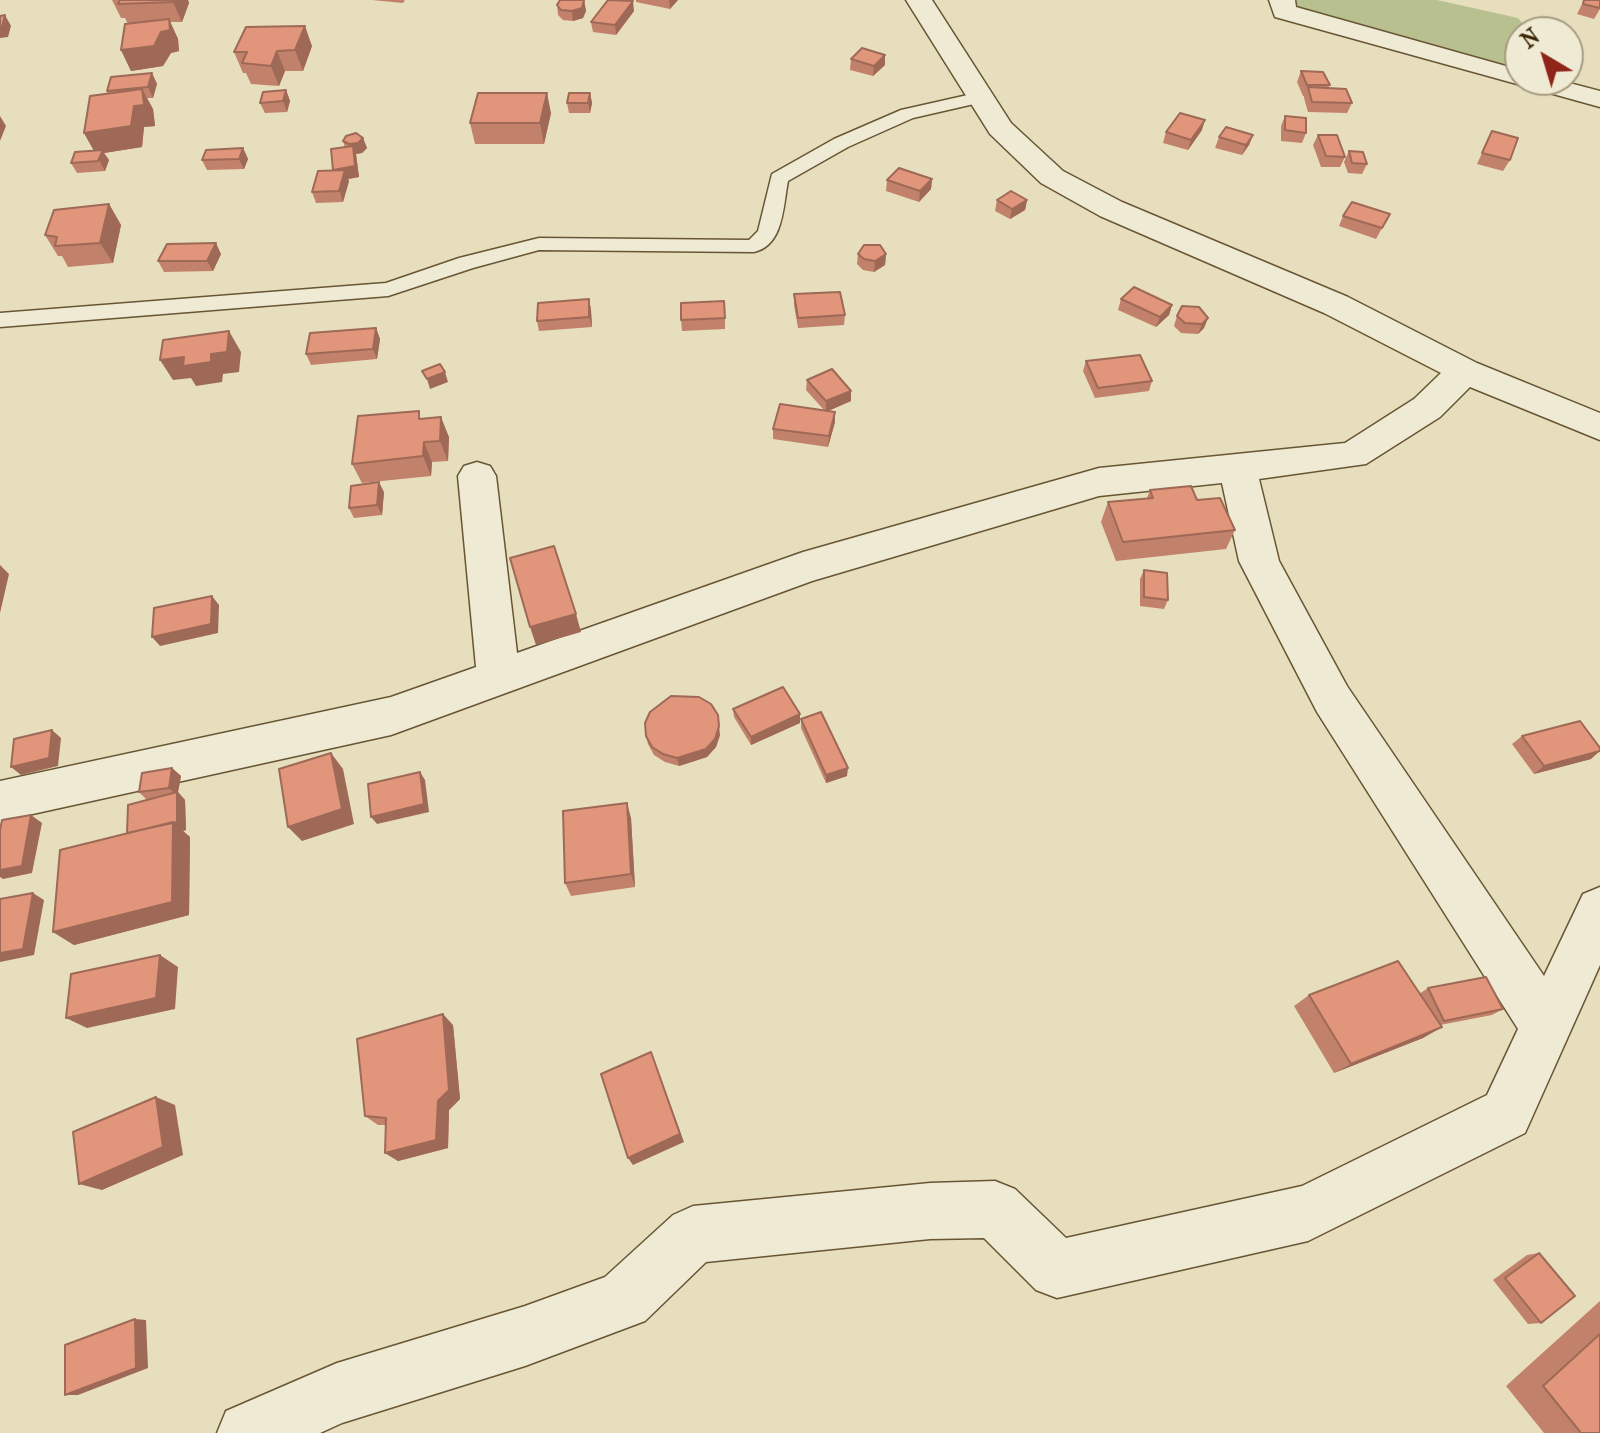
<!DOCTYPE html>
<html>
<head>
<meta charset="utf-8">
<style>
  body { margin:0 }
  #map { position:relative; width:1600px; height:1433px; overflow:hidden; background:#e7debd; font-family:"IM FELL French Canon",serif }
  canvas { display:block }
  .north { position:absolute; left:1504px; top:16px; width:80px; height:80px; box-sizing:border-box; background:#efead4; border:2px solid #a89c82; border-radius:50%; rotate:322deg; font-size:22px; font-weight:700; line-height:32px; text-align:center; color:#3e2706 }
  .north::after { content:''; display:block; margin:auto; width:28px; height:36px; background:#8f2418; clip-path:polygon(50% 0,100% 100%,50% 72%,0 100%) }
</style>
</head>
<body>
<div id="map">
<canvas width="1600" height="1433"></canvas>
<div class="north">N</div>
</div>
<script>
const c = document.querySelector('canvas').getContext('2d');
c.lineJoin = 'round';
function paint(path, color) { c.fillStyle = color; c.fill(path, 'evenodd'); }
function stroke(path, color, width, dash) { c.strokeStyle = color; c.lineWidth = width; c.lineCap = dash ? 'butt' : 'round'; c.setLineDash(dash || []); c.stroke(path); }
paint(new Path2D(`
  M1293 0H1437L1518 18 1530 32H1520V69L1292 7Z`), '#b8c08f');
const lane = new Path2D(`
  M981 92 990 97 987 101 913 118 848 147 788 181C783 206 784 245 754 252L539 250 473 268 388 296 0 327V313L386 283 459 258 539 238 749 240 758 231 772 174 834 139 901 110Z`);
const street = new Path2D(`
  M906 0H932L1011 123 1063 171 1122 202 1348 297 1477 363 1600 413V440L1470 387 1440 417 1366 464 1259 479 1279 561 1347 686 1544 976 1583 894 1600 887V965L1525 1133 1308 1241 1057 1298 1036 1290 984 1238 930 1239 706 1262 645 1321 525 1366 342 1423 320 1433H217L226 1411 337 1363 525 1306 605 1277 673 1215 693 1206 930 1183 995 1181 1015 1189 1066 1238 1302 1186 1487 1095 1518 1029 1317 712 1239 561 1222 483 1099 496 812 581 391 735 28 815 24 846 17 861 0 868V781L391 697 476 667 458 476 464 466 477 462 490 466 496 476 517 653 803 552 1099 468 1345 443 1414 399 1441 373 1324 313 1100 216 1041 183 990 134Z
  M1269 0H1295L1296 7 1520 70V80H1558L1600 91V107L1275 17Z`);
stroke(lane, '#685534', 3);
stroke(street, '#685534', 3);
paint(lane, '#efead4');
paint(street, '#efead4');
paint(new Path2D(`
  M112 0H188L189 3 182 22H170L178 39 179 51 171 53 163 66 131 71 121 50 128 24 125 18H121Z
  M372 0H405L403 3Z
  M584 0 586 11 583 18 573 21 563 20 558 15 557 5Z
  M636 0H678L670 9 636 2Z
  M1584 0 1600 9 1594 19 1577 14Z
  M634 11 616 35 593 32 591 22Z
  M312 46 303 71H285L279 86 251 84 246 73H243L234 52Z
  M885 55V65L873 76 850 70 851 59Z
  M1301 71 1330 85 1328 88 1352 103 1347 113 1308 112 1304 98V96H1303L1297 82Z
  M152 73 157 84 153 98H147L153 109 155 126 144 127 142 147 104 153 109 160 105 171 77 173 71 163 94 150 84 133 108 94 107 91Z
  M286 90 290 101 287 112 265 113 260 103Z
  M590 93 592 103 590 113H569L567 103Z
  M551 113 544 144H475L470 123Z
  M1285 116 1306 133 1302 143 1281 141V126Z
  M1202 130 1188 150 1163 143 1166 132Z
  M1492 131 1510 160 1503 171 1477 164Z
  M1253 135 1249 145 1242 155 1215 148 1219 137Z
  M1318 135 1345 157 1340 167H1321L1313 145Z
  M363 138 367 148 362 153 356 154 359 177 348 179 349 181 343 202 316 203 312 192 333 171 345 147 343 141Z
  M243 148 248 159 244 169 207 170 202 160Z
  M1349 151 1367 164 1362 174 1348 173 1344 162Z
  M932 179 931 189 919 202 886 191 887 180Z
  M997 200H1027L1025 210 1010 219 995 211Z
  M109 204 121 225 113 263 68 267 62 256H58L45 235Z
  M1390 214 1376 239 1339 226 1343 216Z
  M221 254 213 271 164 272 158 261Z
  M858 254H886L885 265 874 272 863 270 857 264Z
  M794 294 845 315 844 325 798 328 794 305Z
  M589 299 591 310 592 327 539 331 537 321Z
  M1121 299 1172 305 1169 315 1156 327 1118 310Z
  M725 311V329L682 331 681 320Z
  M1177 316 1208 318 1204 328 1198 334 1181 333 1174 326Z
  M376 328 380 339 377 359 311 365 306 354Z
  M1086 361 1152 381 1149 391 1095 398 1083 371Z
  M807 380 851 401 827 411 835 412V422L828 447 773 439V429L824 410 806 390Z
  M423 419 449 437 448 461 432 462 431 476 362 483 352 464Z
  M1150 490 1197 500 1235 530 1226 549 1116 561 1101 522 1108 502 1147 498Z
  M384 492 382 515 354 518 349 508Z
  M1144 570 1168 600 1164 609 1140 606V579Z
  M733 709 800 723 751 745 734 717Z
  M801 719 847 776 826 783 801 728Z
  M720 735 716 747 707 757 679 766 665 762 654 755 648 744 646 736Z
  M1522 736 1591 759 1534 774 1512 744Z
  M172 768 181 776 178 792 185 800 186 830 183 831 190 837 189 915 74 945 53 932 127 833 147 800 139 792Z
  M631 818 635 887 571 896 565 883Z
  M1428 988 1503 1009 1492 1015 1440 1025 1442 1027 1423 1038 1334 1073 1294 1006 1309 995 1419 994Z
  M453 1025 460 1099 449 1110 448 1148 398 1161 385 1153 386 1125H378L365 1116Z
  M1539 1253 1541 1323 1528 1324 1493 1280 1527 1255Z
  M1600 1301V1433H1544L1506 1386Z`), '#c2816a');
paint(new Path2D(`
  M173 0H188L189 3 182 22 173 2Z
  M584 0 586 11 583 18 573 21 572 11Z
  M669 0H678L670 9Z
  M633 1 634 11 616 35 615 25Z
  M5 15 11 26 8 37 0 38V27Z
  M169 19 178 39 179 51 171 53 163 66 131 71 121 50Z
  M305 26 312 46 303 71 295 50Z
  M277 51 285 71 279 86 271 66Z
  M885 55V65L873 76 874 66Z
  M152 73 157 84 153 98 148 87Z
  M142 89 153 109 155 126 144 127 142 147 104 153 109 160 105 171 84 133 134 106Z
  M286 90 290 101 287 112 283 101Z
  M547 93 551 113 544 144 540 123Z
  M590 93 592 103 590 113 588 103Z
  M0 116 6 126 0 141Z
  M1205 120 1202 130 1188 150 1191 140Z
  M1253 135 1249 145 1242 155 1246 145Z
  M363 138 367 148 362 153 356 154 359 177 348 179 349 181 343 202 333 170 353 155 349 144Z
  M243 148 248 159 244 169 239 159Z
  M932 179 931 189 919 202 920 191Z
  M1027 200 1025 210 1010 219 1012 209Z
  M109 204 121 225 113 263 100 243Z
  M216 243 221 254 213 271 207 261Z
  M886 254 885 265 874 272 875 261Z
  M589 299 591 310 592 327 589 317Z
  M1172 305 1169 315 1156 327 1160 317Z
  M1208 318 1204 328 1198 334 1202 324Z
  M376 328 380 339 377 359 373 349Z
  M229 331 241 352 239 372 223 374 222 382 196 386 191 378 173 380 160 360 211 354Z
  M445 372 448 382 430 389 427 379Z
  M851 391V401L826 412V401Z
  M835 412V422L828 447 829 436Z
  M441 417 449 437 448 461 440 441Z
  M424 442 432 462 431 476 423 456Z
  M379 482 384 492 382 515 377 505Z
  M0 565 9 574 0 613Z
  M212 596 219 605 218 633 160 646 152 637Z
  M576 614 581 632 536 645 530 627Z
  M800 714V723L751 745V737Z
  M719 726 720 735 716 747 707 757 679 766 677 758Z
  M52 730 61 738 58 766 21 775 11 767Z
  M1600 751 1591 759 1534 774 1544 766Z
  M331 753 343 769 354 824 302 841 288 827Z
  M172 768 181 776 178 792 185 800 186 830 183 831 190 837 189 915 74 945 53 932 127 836 177 796 169 788Z
  M848 768 847 776 826 783V775Z
  M420 772 425 780 429 812 377 824 371 817Z
  M627 803 631 818 635 887 631 874Z
  M31 815 42 823 32 873 3 879 0 877V870Z
  M33 893 44 900 34 955 0 962V953Z
  M160 955 178 967 175 1009 87 1028 66 1018Z
  M443 1014 453 1025 460 1099 449 1110 448 1148 398 1161 385 1153 438 1101Z
  M1442 1027 1423 1038 1334 1073 1351 1064Z
  M651 1052 684 1142 633 1165 628 1158Z
  M156 1097 175 1105 183 1155 102 1190 79 1184Z
  M135 1319 146 1320 148 1368 78 1395H65Z`), '#9e6956');
const building = new Path2D(`
  M120 0H173V2L118 4Z
  M560 0H584L582 8 572 11 561 10 557 5Z
  M608 0 633 1 615 25 591 22Z
  M1584 0H1600V8L1583 4Z
  M5 15 2 27H0V16Z
  M169 19 170 30 161 32 154 46 121 50 125 24Z
  M305 26 295 50 277 51 271 66 242 63 247 52H234L246 27Z
  M862 48 885 55 874 66 851 59Z
  M1301 71 1323 72 1330 85H1307Z
  M152 73 148 87 107 91 111 77Z
  M1308 87 1346 89 1352 103 1312 102Z
  M142 89 144 105 134 106 131 126 84 133 90 96Z
  M286 90 283 101 260 103 263 92Z
  M478 93H547L540 123H470Z
  M569 93H590L588 103H567Z
  M1180 113 1205 120 1191 140 1166 132Z
  M1285 116 1306 118V133L1285 130Z
  M1226 127 1253 135 1246 145 1219 137Z
  M1492 131 1518 138 1510 160 1482 153Z
  M356 133 363 138 358 143 349 144 343 141 346 136Z
  M1318 135H1337L1345 157 1326 156Z
  M353 146 355 166 333 170 331 149Z
  M243 148 239 159 202 160 206 150Z
  M103 150 98 161 71 163 75 152Z
  M1349 151 1363 152 1367 164 1352 163Z
  M899 168 932 179 920 191 887 180Z
  M345 170 339 191 312 192 318 171Z
  M1011 191 1027 200 1012 209 997 200Z
  M1352 202 1390 214 1382 228 1343 216Z
  M109 204 100 243 55 246 57 237 45 235 54 210Z
  M216 243 207 261H158L167 244Z
  M864 245H880L886 254 875 261 864 259 858 254Z
  M1134 287 1172 305 1160 317 1121 299Z
  M840 292 845 315 798 318 794 294Z
  M589 299V317L537 321 538 303Z
  M724 301 725 318 681 320V303Z
  M1182 306 1199 307 1208 318 1202 324 1185 323 1177 316Z
  M376 328 373 349 306 354 310 333Z
  M229 331 227 352 211 354V362L183 366 184 357 160 360 163 340Z
  M1140 355 1152 381 1098 388 1086 361Z
  M440 364 445 372 427 379 422 371Z
  M832 369 851 391 826 401 807 380Z
  M780 404 835 412 829 436 773 429Z
  M419 411V419L441 417 440 441 424 442 423 456 352 464 358 416Z
  M379 482 377 505 349 508 351 486Z
  M1191 486 1197 500 1220 498 1235 530 1123 542 1108 502 1153 498 1150 490Z
  M554 546 576 614 530 627 510 558Z
  M1144 570 1167 573 1168 600 1144 597Z
  M212 596 211 624 152 637 154 608Z
  M783 687 800 714 751 737 733 709Z
  M671 696 699 697 711 704 718 715 719 726 715 739 706 749 677 758 663 754 652 747 646 736 645 723 650 712Z
  M821 712 848 768 826 775 801 719Z
  M1580 721 1600 748V751L1544 766 1522 736Z
  M52 730 49 758 11 767 14 739Z
  M331 753 342 809 288 827 279 769Z
  M172 768 169 788 139 792 142 773Z
  M420 772 424 804 371 817 368 784Z
  M177 792V822L127 833 128 805Z
  M627 803 631 874 565 883 563 811Z
  M31 815 22 866 0 870V830L2 820Z
  M173 822 172 902 53 932 60 850Z
  M33 893 23 949 0 953V899Z
  M160 955 156 998 66 1018 71 974Z
  M1398 961 1442 1027 1351 1064 1309 995Z
  M1486 977 1503 1009 1444 1021 1428 988Z
  M443 1014 449 1090 438 1101 436 1140 385 1153 386 1118 365 1116 357 1039Z
  M651 1052 680 1134 628 1158 601 1074Z
  M156 1097 163 1147 79 1184 73 1132Z
  M1539 1253 1575 1296 1541 1323 1505 1278Z
  M135 1319 136 1368 65 1395V1345Z
  M1600 1334V1433H1581L1543 1386Z`);
paint(building, '#e1967b');
stroke(building, '#9e6956', 2);
</script>
</body>
</html>
